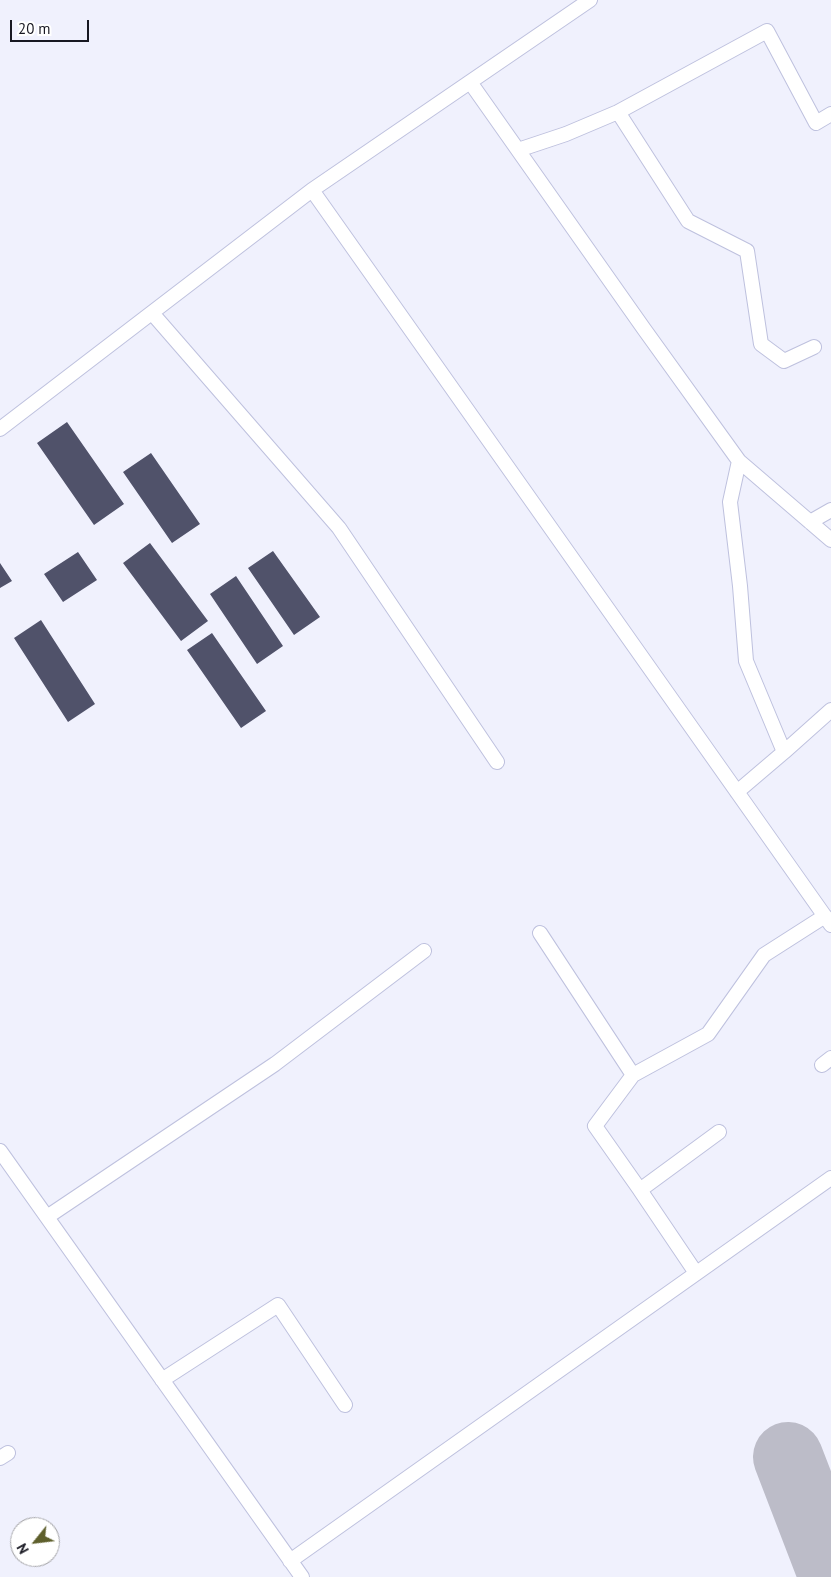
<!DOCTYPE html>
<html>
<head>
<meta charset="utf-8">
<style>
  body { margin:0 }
  #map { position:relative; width:831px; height:1577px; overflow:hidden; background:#f0f1fd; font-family:"PT Sans",sans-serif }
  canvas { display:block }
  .north { position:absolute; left:10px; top:1517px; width:50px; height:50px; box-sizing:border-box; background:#fff; border:1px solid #a3a3a7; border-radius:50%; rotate:241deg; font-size:14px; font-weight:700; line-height:20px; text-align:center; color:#181822 }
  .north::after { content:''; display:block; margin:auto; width:18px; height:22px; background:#5e5f2c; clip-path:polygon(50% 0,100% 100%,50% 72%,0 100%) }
  .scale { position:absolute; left:10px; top:20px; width:79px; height:22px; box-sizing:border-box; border:2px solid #181822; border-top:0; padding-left:6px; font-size:15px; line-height:18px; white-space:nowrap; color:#181822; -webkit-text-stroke:4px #fff; paint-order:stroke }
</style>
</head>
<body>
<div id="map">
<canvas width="831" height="1577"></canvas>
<div class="north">N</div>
<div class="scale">20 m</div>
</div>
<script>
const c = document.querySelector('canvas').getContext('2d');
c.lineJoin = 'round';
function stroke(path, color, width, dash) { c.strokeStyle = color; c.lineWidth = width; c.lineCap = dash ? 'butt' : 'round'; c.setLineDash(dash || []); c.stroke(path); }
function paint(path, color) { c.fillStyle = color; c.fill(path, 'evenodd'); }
stroke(new Path2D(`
  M788 1457 831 1569`), '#bcbcc8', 70);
paint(new Path2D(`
  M67 422 124 504 94 525 37 443Z
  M151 453 200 524 172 543 123 472Z
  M150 543 208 621 181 641 123 563Z
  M273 551 320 617 294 635 248 568Z
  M78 552 97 580 63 602 44 574Z
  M0 563 12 581 0 588Z
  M236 576 283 646 257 664 210 594Z
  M41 620 95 704 68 722 14 638Z
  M212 633 266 711 241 728 187 650Z`), '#50526a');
const service = new Path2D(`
  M470 82 644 329 739 461 831 540
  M618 112 688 221 747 251 761 344 784 361 814 347
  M518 150 566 134 618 112 767 31 816 123 831 114
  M312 190 831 925
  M152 313 339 528 497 762
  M0 429 312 190 590 0
  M810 522 831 510
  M784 752 831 710
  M737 792 784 752 746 661 740 586 730 502 739 461
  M540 933 633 1075 708 1034 764 955 825 916
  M822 1065 831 1058
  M633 1075 595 1126 640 1190
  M0 1151 302 1577
  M47 1217 275 1064 424 951
  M696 1273 640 1190 719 1132
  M162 1380 278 1305 345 1405
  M0 1458 8 1453
  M290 1561 831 1178`);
stroke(service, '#bec1de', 16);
stroke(service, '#fff', 14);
</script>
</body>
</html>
